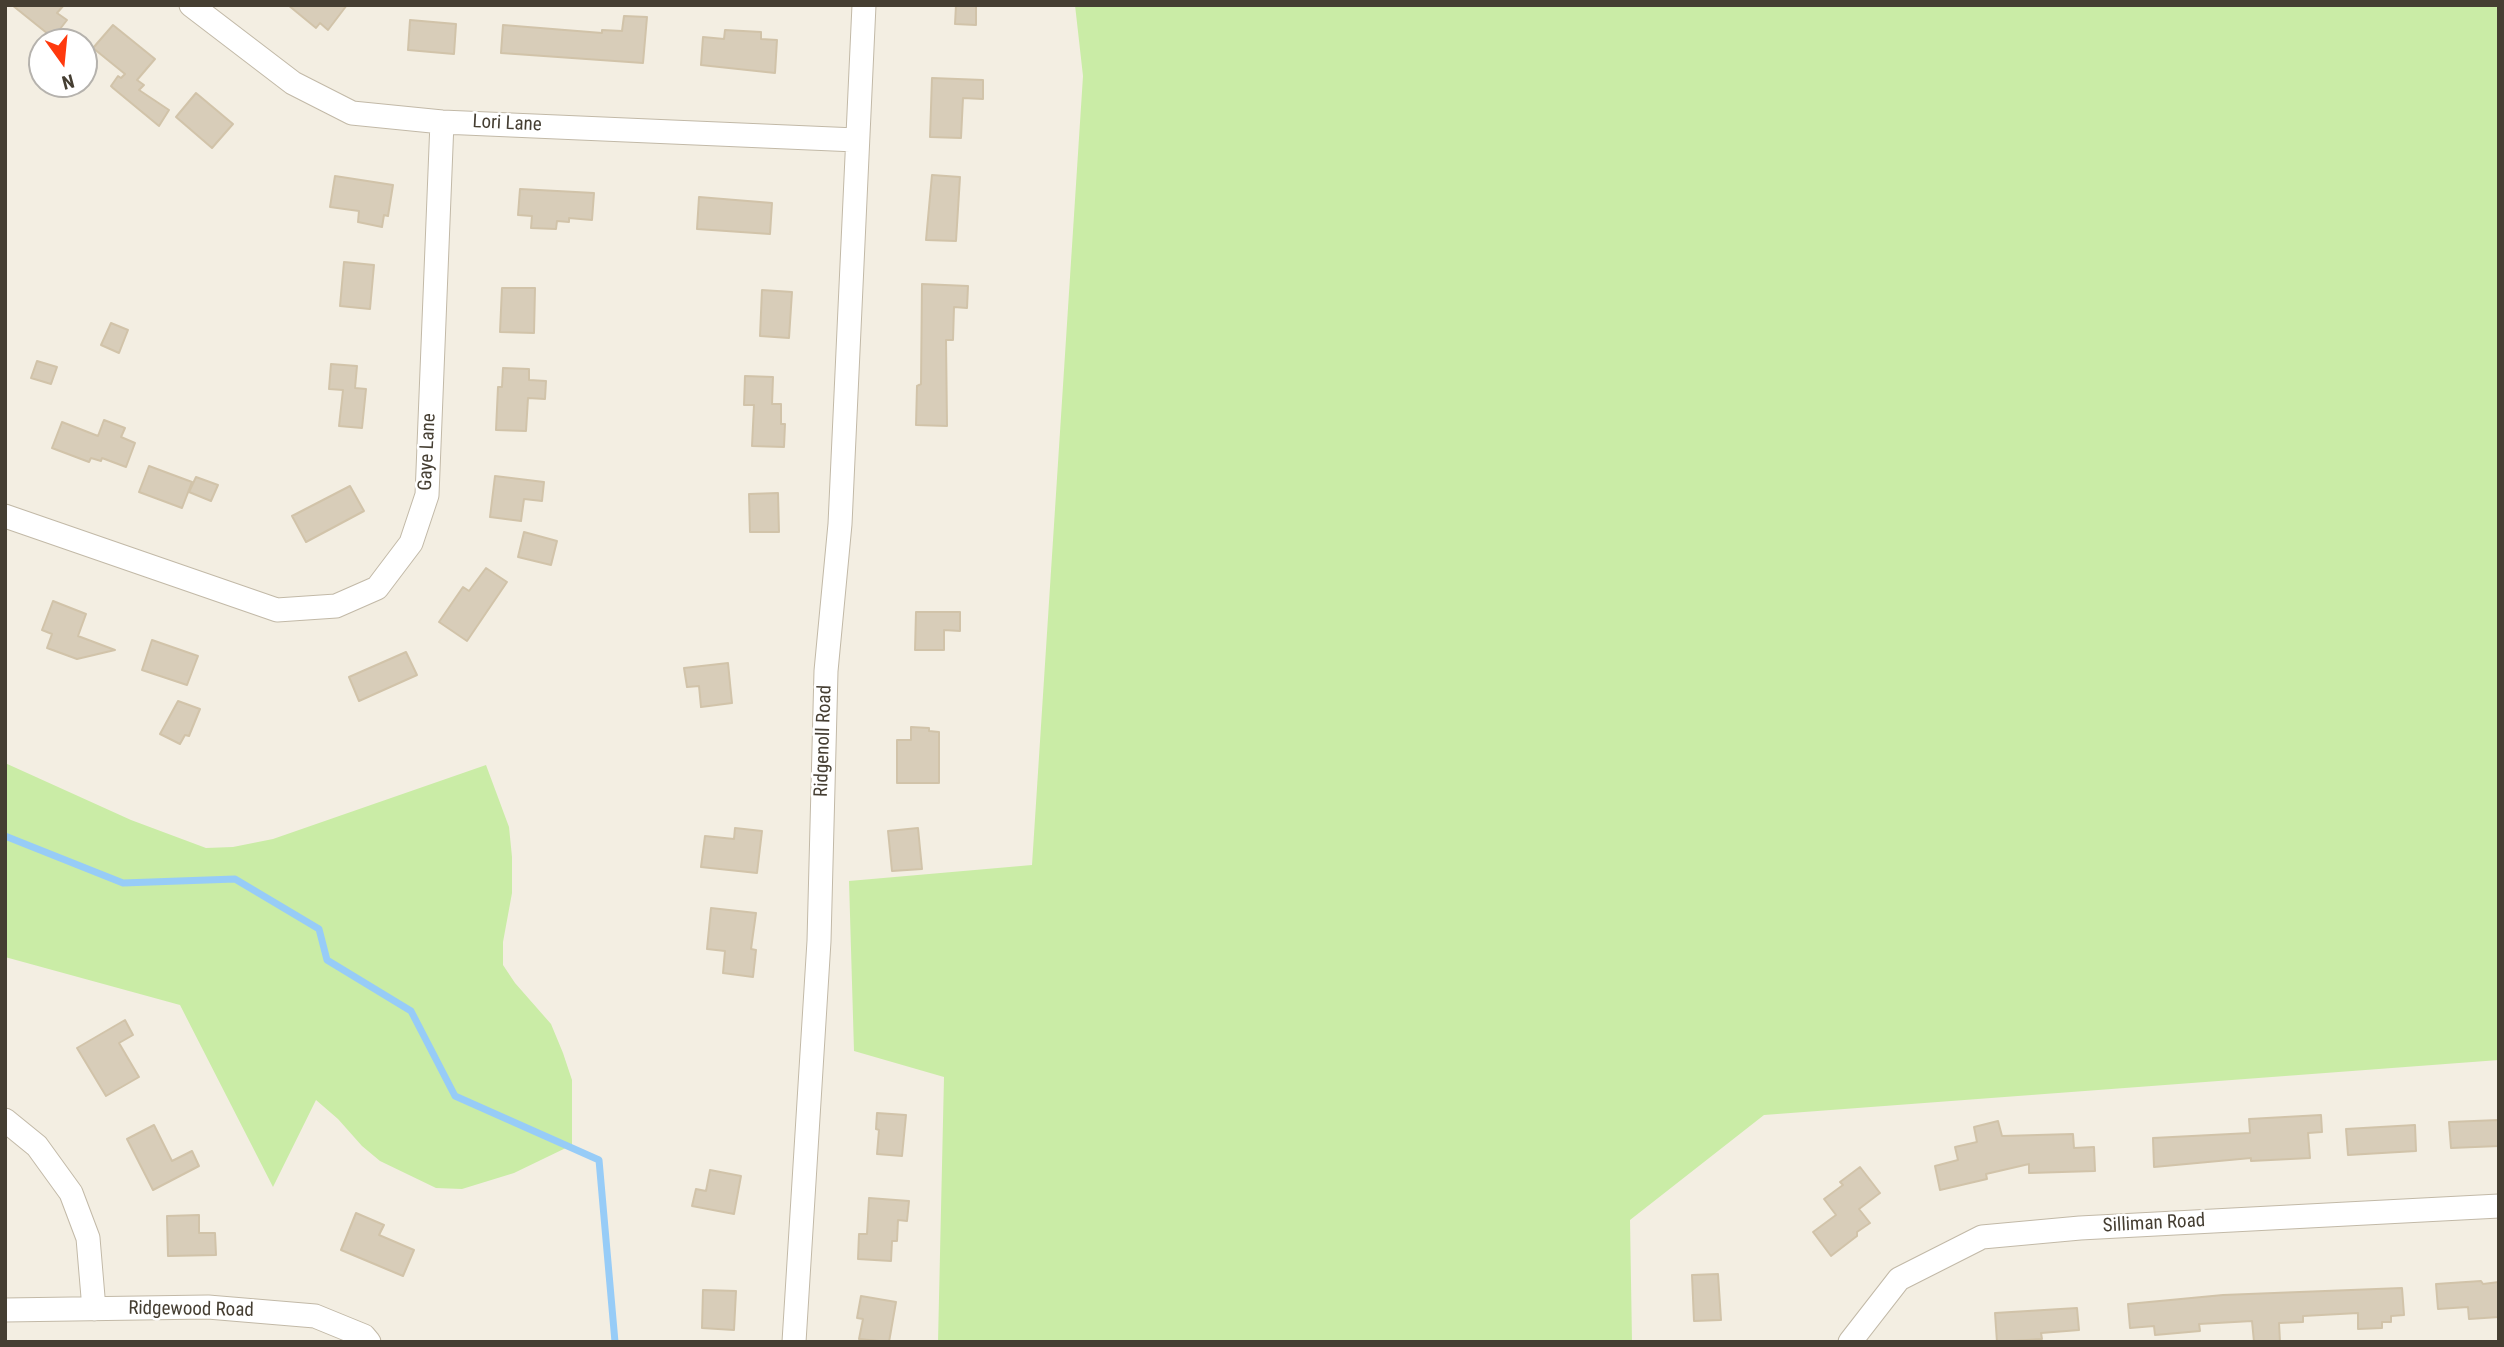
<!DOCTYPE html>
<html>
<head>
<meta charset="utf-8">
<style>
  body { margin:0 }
  #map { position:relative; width:2504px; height:1347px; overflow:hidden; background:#f3eee2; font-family:"Roboto Condensed",sans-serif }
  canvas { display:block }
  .frame { position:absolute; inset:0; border:7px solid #453e32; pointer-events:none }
  .north { position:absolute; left:28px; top:28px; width:70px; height:70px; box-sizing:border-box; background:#fff; border:2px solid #b5b2ad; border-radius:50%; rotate:165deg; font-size:19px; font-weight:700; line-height:28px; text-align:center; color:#453e32 }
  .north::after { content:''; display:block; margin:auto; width:24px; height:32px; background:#ff390d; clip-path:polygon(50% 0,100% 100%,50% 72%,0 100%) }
</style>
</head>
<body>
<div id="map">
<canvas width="2504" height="1347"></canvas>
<div class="frame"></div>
<div class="north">N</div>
</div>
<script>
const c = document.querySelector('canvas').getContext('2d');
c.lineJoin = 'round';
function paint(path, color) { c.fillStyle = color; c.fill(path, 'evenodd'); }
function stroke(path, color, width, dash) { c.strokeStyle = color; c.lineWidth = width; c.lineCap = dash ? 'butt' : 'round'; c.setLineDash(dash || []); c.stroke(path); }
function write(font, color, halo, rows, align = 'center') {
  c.font = font + ' "Roboto Condensed",sans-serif'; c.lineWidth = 5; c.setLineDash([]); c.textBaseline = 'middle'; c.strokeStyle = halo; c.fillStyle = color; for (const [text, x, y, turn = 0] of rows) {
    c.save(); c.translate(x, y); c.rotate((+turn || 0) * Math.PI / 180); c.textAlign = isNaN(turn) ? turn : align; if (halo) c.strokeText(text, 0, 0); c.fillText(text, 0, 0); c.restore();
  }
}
paint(new Path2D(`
  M1075 5H2499V1060L1764 1115 1630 1220 1632 1342H938L944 1077 854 1051 849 881 1032 865 1083 76Z
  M5 763 131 820 206 848 233 847 273 839 486 765 509 827 512 857V893L503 942V965L515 983 551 1024 563 1053 572 1080V1145L514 1173 462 1189 436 1188 380 1161 362 1146 338 1119 316 1100 273 1187 180 1005 5 957Z`), '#caeca6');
stroke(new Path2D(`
  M5 836 123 883 235 879 319 929 327 960 411 1011 455 1096 599 1160 615 1342`), '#97ccf7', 7);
const building = new Path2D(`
  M12 5H64L57 13 67 20 53 38Z
  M288 5H347L328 30 320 23 316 28Z
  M956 5H976V25L955 24Z
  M624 16 647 17 643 63 501 53 503 25 602 33V30L622 31Z
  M410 20 456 24 454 54 408 50Z
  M113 25 155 59 137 80 144 85 139 90 169 110 159 126 113 88 111 86 118 76 121 78 125 74 93 48Z
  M725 30 761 32V39L777 40 775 73 701 65 703 37 724 39Z
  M932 78 983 80V99L963 98 961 138 930 137Z
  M196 93 233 124 212 148 176 117Z
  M932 175 960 177 956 241 926 240Z
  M335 176 393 185 388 216 384 215 382 227 358 222 359 211 330 207Z
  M520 189 594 193 592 220 569 218V222L557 221 556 229 531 228 532 216 518 215Z
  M699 197 772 203 770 234 697 229Z
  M344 262 374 265 370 309 340 306Z
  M922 284 968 286 967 308 954 307 953 340H946L947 426 916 425 917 386 921 384Z
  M502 288H535L534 333 500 332Z
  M762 290 792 292 789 338 760 336Z
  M111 323 128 330 119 353 101 345Z
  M37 361 57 367 51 384 31 378Z
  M331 364 357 366 355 388 366 389 362 428 339 426 343 390 329 389Z
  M503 368 529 369V380L546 381 545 399 528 398 526 431 496 430 498 387H502Z
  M745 376 773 377 772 404H781V424H785L784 447 752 446 754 405H744Z
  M104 420 125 428 121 437 135 443 126 467 102 458 101 461 91 458 89 462 52 448 62 422 98 436Z
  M149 466 192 482 182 508 139 492Z
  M495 476 544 482 542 501 524 499 521 521 490 517Z
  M196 477 218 485 211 501 189 492Z
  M350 486 364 511 306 542 292 516Z
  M778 493 779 532H750L749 494Z
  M524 532 557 541 551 565 518 557Z
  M486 568 507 582 467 641 439 622 463 587 469 591Z
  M53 601 86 614 78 636 115 650 77 659 47 648 52 634 42 630Z
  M916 612H960V631L944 630V650H915Z
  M152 640 198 656 187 685 142 670Z
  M406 652 417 675 359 701 349 677Z
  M728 663 732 703 701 707 699 686 687 687 684 668Z
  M178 701 200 709 189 736 185 735 180 744 160 734Z
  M911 727 929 728V731L939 732V783H897V740H911Z
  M735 828 762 831 757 873 701 867 705 836 734 839Z
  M918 828 922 869 892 871 888 831Z
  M711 908 756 913 751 949 756 950 753 977 723 973 725 951 707 949Z
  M125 1020 133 1035 119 1043 139 1077 106 1096 77 1048Z
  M877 1113 906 1115 902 1156 877 1154 879 1130 876 1129Z
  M2321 1115 2322 1132 2308 1133 2310 1158 2251 1161V1158L2154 1167 2153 1138 2250 1133 2249 1119Z
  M2499 1120V1146L2451 1148 2449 1122Z
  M1998 1121 2002 1136 2073 1134 2074 1148 2094 1147 2095 1171 2029 1173V1164L1986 1174 1987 1179 1940 1190 1935 1166 1958 1160 1955 1147 1977 1142 1974 1127Z
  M154 1125 172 1161 192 1151 199 1166 153 1190 127 1139Z
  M2415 1125 2416 1151 2348 1155 2346 1129Z
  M1860 1167 1880 1193 1859 1209 1870 1223 1857 1232V1236L1831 1256 1813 1232 1836 1215 1824 1199 1843 1185 1840 1182Z
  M710 1170 741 1176 734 1214 692 1206 696 1189 706 1191Z
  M869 1198 909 1201 907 1221 898 1220 897 1241H892L891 1261 858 1259 859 1234H867Z
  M356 1213 384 1225 379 1235 414 1250 403 1276 341 1250Z
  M199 1215V1233H215L216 1255 168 1256 167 1216Z
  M1718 1274 1721 1320 1694 1321 1692 1275Z
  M2481 1281 2483 1284 2499 1282V1317L2469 1319 2468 1307 2438 1309 2436 1284Z
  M2402 1288 2404 1315 2391 1316V1322H2382V1328L2358 1329V1313L2303 1316V1322L2279 1323 2280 1342H2254L2252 1321 2199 1324 2200 1331 2155 1335 2154 1326 2130 1328 2128 1304 2223 1295Z
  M703 1290 736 1291 734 1330 702 1328Z
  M861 1296 896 1302 889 1342 859 1339 863 1319 857 1318Z
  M2077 1308 2079 1330 2041 1333 2042 1339 1997 1342 1995 1313Z`);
paint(building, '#d8cdb9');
stroke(building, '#d1c3a9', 2);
const minor = new Path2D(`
  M191 5 293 83 352 113 442 122 856 140
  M5 516 277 610 336 606 377 588 411 543 427 495 442 122
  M5 1120 37 1146 71 1193 88 1238 94 1309
  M5 1310 208 1307 315 1316 364 1336 369 1342
  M794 1342 819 941 826 671 840 524 864 5
  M1850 1342 1899 1279 1982 1237 2080 1228 2499 1206`);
stroke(minor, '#c2b9a7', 25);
stroke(minor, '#fff', 23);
write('19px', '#453e32', '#fff', [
  ["Lori Lane",507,124,3],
  ["Gaye Lane",428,452,-87],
  ["Ridgenoll Road",824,741,-88],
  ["Silliman Road",2154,1224,-3],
  ["Ridgewood Road",191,1310,1]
]);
</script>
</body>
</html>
